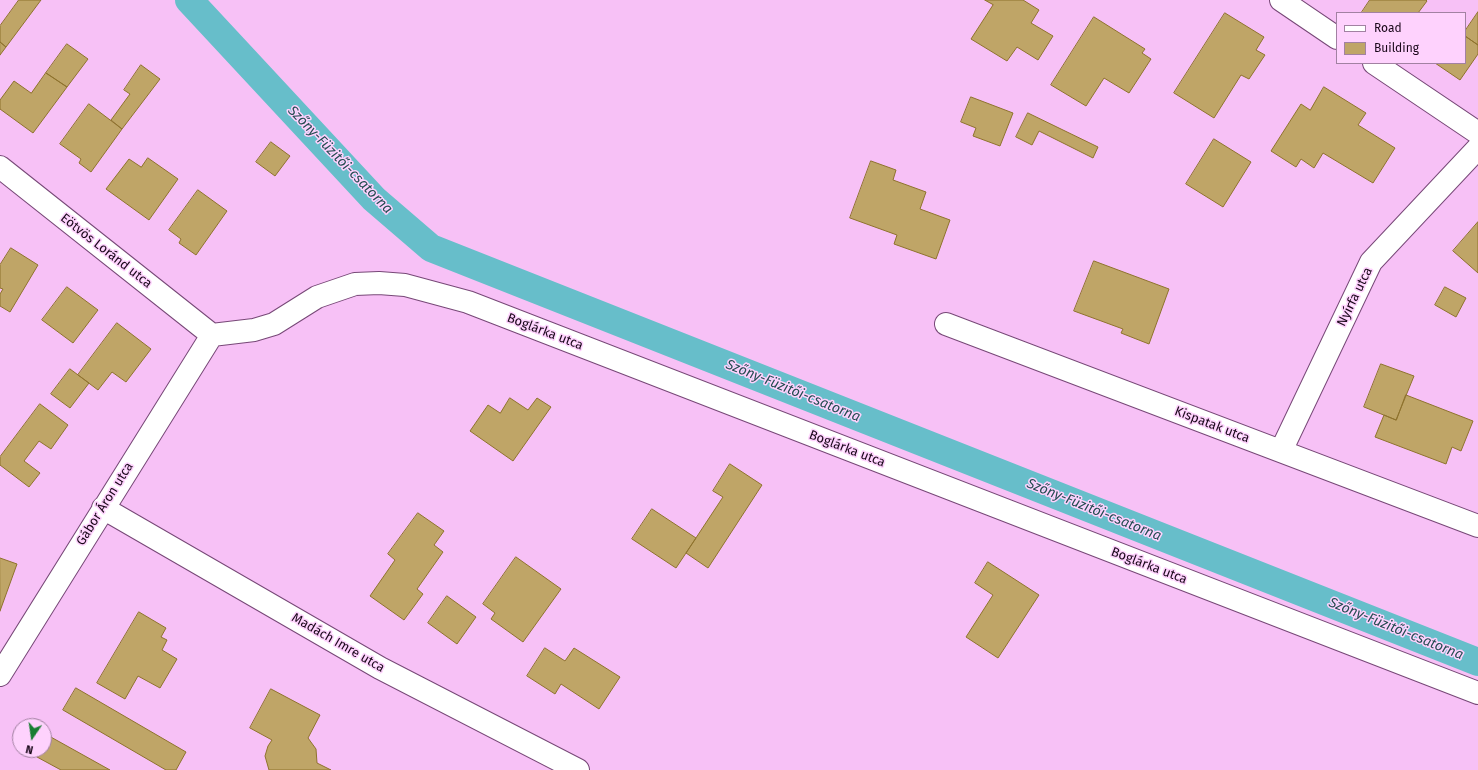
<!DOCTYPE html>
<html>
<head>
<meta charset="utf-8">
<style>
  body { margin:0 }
  #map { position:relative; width:1478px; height:770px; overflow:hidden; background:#f7c1f6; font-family:"Fira Sans",sans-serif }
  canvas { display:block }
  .legend { position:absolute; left:1336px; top:12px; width:130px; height:52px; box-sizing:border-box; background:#fed2fd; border:1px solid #a281a2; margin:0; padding:5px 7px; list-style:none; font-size:12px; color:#190719 }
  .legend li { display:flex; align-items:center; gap:8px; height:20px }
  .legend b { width:20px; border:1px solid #a281a2 }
  .north { position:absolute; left:12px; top:718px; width:40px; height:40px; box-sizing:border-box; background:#fed2fd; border:1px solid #a281a2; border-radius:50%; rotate:193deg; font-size:11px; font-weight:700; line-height:16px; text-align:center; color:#190719 }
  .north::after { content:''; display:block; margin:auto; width:14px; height:18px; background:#187e32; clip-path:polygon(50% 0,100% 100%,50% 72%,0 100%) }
</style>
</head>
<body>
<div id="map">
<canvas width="1478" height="770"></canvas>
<ul class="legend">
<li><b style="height:5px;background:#fff"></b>Road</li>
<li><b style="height:11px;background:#bfa567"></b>Building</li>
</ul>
<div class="north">N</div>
</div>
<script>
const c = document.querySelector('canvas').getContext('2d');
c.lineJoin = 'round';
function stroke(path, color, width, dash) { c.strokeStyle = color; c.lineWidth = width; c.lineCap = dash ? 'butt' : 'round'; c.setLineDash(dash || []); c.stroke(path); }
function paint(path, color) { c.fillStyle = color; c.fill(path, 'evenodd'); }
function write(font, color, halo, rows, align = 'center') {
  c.font = font + ' "Fira Sans",sans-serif'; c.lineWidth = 3; c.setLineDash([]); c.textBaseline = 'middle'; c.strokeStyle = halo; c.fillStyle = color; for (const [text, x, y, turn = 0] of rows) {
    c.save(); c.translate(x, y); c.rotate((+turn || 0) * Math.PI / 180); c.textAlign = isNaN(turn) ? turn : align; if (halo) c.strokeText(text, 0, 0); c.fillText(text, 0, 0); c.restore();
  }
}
stroke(new Path2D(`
  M189 0 374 199 431 248 1478 662`), '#67beca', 28);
const building = new Path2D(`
  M19 0H41L6 47 0 42V26Z
  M985 0H1023L1039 10 1031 23 1053 36 1038 60 1017 47 1007 61 971 39 993 5Z
  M1370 0H1426L1427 1 1418 13H1363L1362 12Z
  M1478 12V45L1465 36V31Z
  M1225 13 1264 37 1256 50 1265 55 1249 79 1241 75 1214 118 1174 93Z
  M1094 17 1145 49 1142 53 1151 59 1129 93 1104 78 1086 106 1051 85Z
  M1465 36 1478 45V54L1460 80 1435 63H1465Z
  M0 42 6 47 0 55Z
  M67 44 88 59 67 87 46 73Z
  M141 65 160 79 122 129 111 120 130 94 124 90Z
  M46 73 67 87 33 133 0 109V100L14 81 31 93Z
  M1324 87 1366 113 1358 125 1395 148 1373 183 1323 153 1314 168 1301 159 1296 167 1271 151 1301 104 1310 110Z
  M971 97 1013 113 1000 146 973 136 976 128 961 122Z
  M89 104 122 129 91 172 79 163 81 159 60 144Z
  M1028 113 1098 147 1093 158 1039 131 1032 145 1016 137Z
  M1214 139 1251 162 1223 207 1186 184Z
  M271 142 290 156 275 176 256 162Z
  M148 158 178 179 149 220 106 189 129 159 141 167Z
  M871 161 896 170 893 180 926 192 920 209 950 220 936 259 894 244 897 235 850 218Z
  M198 190 227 211 196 255 179 243 181 239 169 230Z
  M1478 222V273L1453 251Z
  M11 248 38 265 10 312 0 306V294L3 289 0 288V265Z
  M1094 261 1169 289 1149 344 1121 333 1123 329 1074 311Z
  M67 287 98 310 73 343 42 320Z
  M1445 287 1466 298 1456 317 1435 305Z
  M117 323 151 349 126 382 112 372 98 390 78 375Z
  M1381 364 1414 376 1396 420 1364 407Z
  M70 369 89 383 70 408 51 394Z
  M1406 395 1473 421 1461 451 1452 447 1446 464 1375 437 1384 415 1396 420Z
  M510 398 528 410 537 398 551 407 513 461 470 431 488 405 500 413Z
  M40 404 68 425 51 449 39 441 24 461 40 473 29 487 0 465V457Z
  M730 464 762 485 708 568 686 553 723 497 713 491Z
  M652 509 696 538 676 568 632 539Z
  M418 513 444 531 434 545 443 552 417 589 423 594 404 620 370 596 395 560 388 554Z
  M516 557 561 589 523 642 491 619 495 613 483 604Z
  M0 558 17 564 0 611Z
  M988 562 1039 595 998 658 966 637 993 595 975 583Z
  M447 596 476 617 457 644 428 623Z
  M139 612 166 628 161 637 167 640 162 650 177 659 160 688 138 676 125 699 97 683Z
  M545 648 565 661 574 648 620 677 599 709 561 684 555 694 527 676Z
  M76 688 186 752 176 770H166L63 710Z
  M271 689 320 715 308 738 316 749 317 763 331 770H269L265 756 268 746 272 740 250 728Z
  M49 736 110 770H61L37 757 41 750H44V745Z`);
paint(building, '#bfa567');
stroke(building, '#8e722d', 1);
const minor = new Path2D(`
  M1281 0 1337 38
  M1374 63 1478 133
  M0 167 212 335
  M946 324 1478 526
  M212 335 254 330 274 324 317 297 355 284 379 283 405 285 468 302 1478 693
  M1281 451 1371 262 1478 148
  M103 508 380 668 578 770
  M0 675 212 335`);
stroke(minor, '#774877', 24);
stroke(minor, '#fff', 22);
write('13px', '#190719', '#fed2fd', [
  ["Eötvös Loránd utca",106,251,38],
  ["Nyírfa utca",1355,297,-64],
  ["Boglárka utca",545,332,21],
  ["Kispatak utca",1212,425,21],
  ["Boglárka utca",847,449,21],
  ["Gábor Áron utca",105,504,-58],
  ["Boglárka utca",1149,566,21],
  ["Madách Imre utca",338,643,30]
]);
write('italic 14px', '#244d52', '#fed2fd', [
  ["Szőny-Füzitői-csatorna",340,160,46],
  ["Szőny-Füzitői-csatorna",793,391,22],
  ["Szőny-Füzitői-csatorna",1094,510,22],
  ["Szőny-Füzitői-csatorna",1396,629,22]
]);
</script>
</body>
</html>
